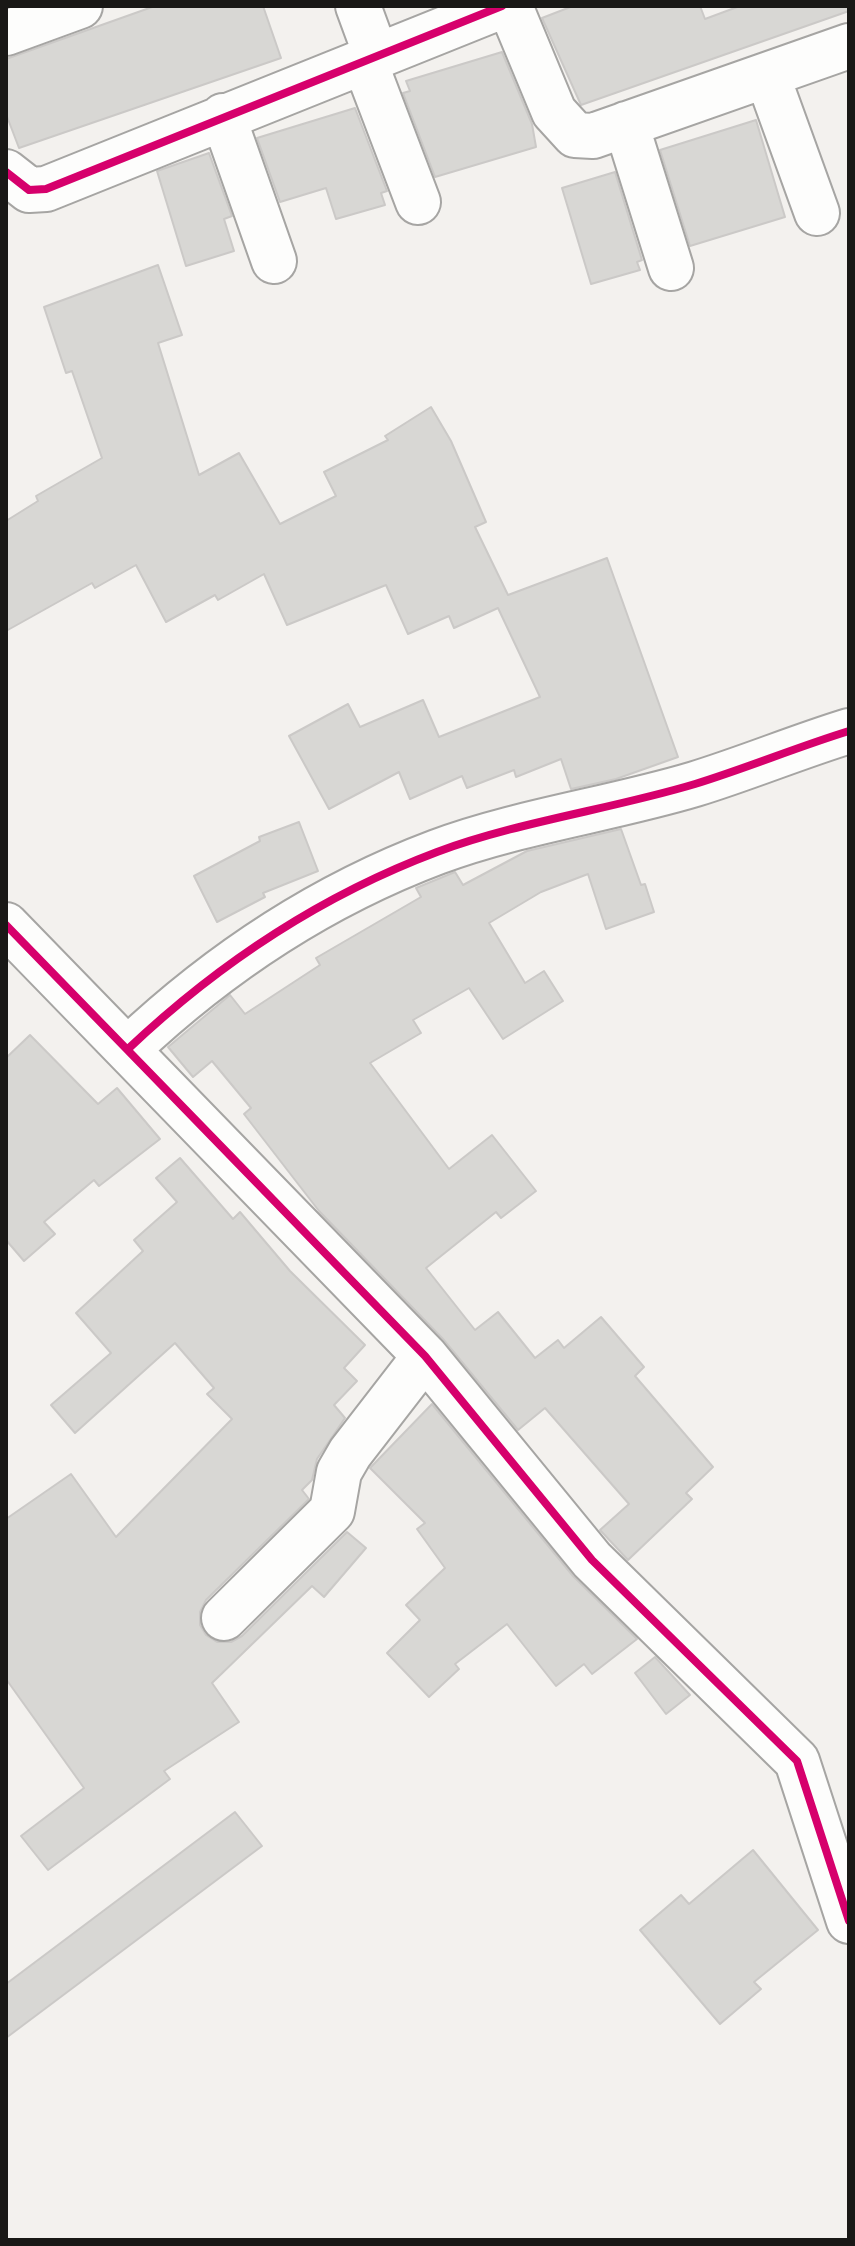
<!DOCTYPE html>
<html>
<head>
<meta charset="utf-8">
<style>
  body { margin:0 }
  #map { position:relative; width:855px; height:2246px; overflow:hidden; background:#f3f1ee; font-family:Barlow,sans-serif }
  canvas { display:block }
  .frame { position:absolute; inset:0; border:8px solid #191816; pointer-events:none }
</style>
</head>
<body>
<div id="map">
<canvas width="855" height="2246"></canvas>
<div class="frame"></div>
</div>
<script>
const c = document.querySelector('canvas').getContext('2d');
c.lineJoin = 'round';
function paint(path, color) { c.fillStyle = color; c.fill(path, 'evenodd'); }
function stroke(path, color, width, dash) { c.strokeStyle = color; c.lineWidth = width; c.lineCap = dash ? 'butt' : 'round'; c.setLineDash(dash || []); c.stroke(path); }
const building = new Path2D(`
  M155 6H263L281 58 19 148 6 114V59Z
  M573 6H700L705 19 740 6H849V11L581 105 542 18Z
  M502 52 532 124 536 147 435 177 403 93 410 91 406 81Z
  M355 108 387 191 381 193 385 205 336 219 326 188 280 202 257 138Z
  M756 120 785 217 690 246 660 150Z
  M209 153 232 216 224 219 234 251 186 266 157 171Z
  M615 172 642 260 637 262 640 270 591 284 562 188Z
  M158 265 182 335 158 343 199 475 239 453 280 524 336 496 324 472 388 440 385 436 431 407 451 441 486 522 475 527 508 595 607 558 678 757 616 779 571 789 561 759 516 777 514 770 467 788 462 776 410 799 399 772 329 809 289 736 348 704 360 727 423 700 439 737 540 697 498 608 454 628 449 616 408 634 386 585 287 625 264 574 218 600 215 595 166 622 136 565 95 588 92 583 6 631V521L38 501 36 496 102 458 72 371 66 373 44 307Z
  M299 822 318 871 263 893 265 897 217 922 194 876 260 841 259 837Z
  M621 829 641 885 645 884 654 912 606 929 588 874 541 892 489 923 525 983 544 971 563 1001 503 1039 469 988 413 1020 421 1033 370 1063 449 1169 492 1135 536 1191 501 1218 496 1212 426 1268 475 1330 498 1312 535 1358 558 1340 564 1348 601 1317 644 1367 635 1376 713 1467 686 1493 692 1499 628 1560 600 1530 629 1504 545 1408 518 1430 443 1339 319 1211 244 1114 251 1108 212 1061 193 1077 168 1047 230 995 245 1014 320 965 316 958 421 897 416 888 455 872 463 885 527 851Z
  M30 1035 98 1104 117 1088 160 1139 99 1186 94 1180 44 1222 55 1234 24 1261 6 1240V1058Z
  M180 1158 233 1219 240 1212 290 1271 365 1345 344 1368 357 1381 334 1405 345 1418 317 1459 312 1480 302 1490 309 1499 206 1600 200 1612V1625L206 1635 217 1642H231L242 1636 347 1532 366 1548 324 1597 312 1586 212 1683 239 1722 164 1771 170 1779 48 1870 21 1836 84 1788 6 1679V1519L71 1474 116 1537 232 1419 207 1394 214 1388 175 1343 75 1433 51 1405 111 1353 76 1313 143 1251 134 1240 177 1202 156 1178Z
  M432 1404 573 1576 637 1639 592 1674 584 1664 556 1686 507 1624 455 1664 459 1669 429 1697 387 1653 420 1620 406 1605 445 1568 417 1529 425 1523 370 1468Z
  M655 1657 690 1695 666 1714 635 1673Z
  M235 1812 262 1846 6 2038V1984Z
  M753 1850 818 1930 754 1982 761 1989 720 2024 640 1930 681 1895 689 1904Z`);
paint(building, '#d8d7d4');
stroke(building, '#cbc9c7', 2);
const street = new Path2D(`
  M358 6 376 55
  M510 6 554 112 575 135 593 136 849 46
  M6 33 80 6
  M364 60 418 202
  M767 75 817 213
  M223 116 274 261
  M626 124 671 268
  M6 172 29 190 46 189 502 6
  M6 925 425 1356 592 1560 797 1761 849 1921
  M128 1049C219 963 320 896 437 852 517 822 612 809 695 784 747 768 797 747 849 731
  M224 1618 332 1511 339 1472 350 1453 425 1356`);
stroke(street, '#a6a5a3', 48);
stroke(street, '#fdfdfc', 44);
stroke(new Path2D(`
  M6 172 29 190 46 189 502 6
  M6 925 425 1356 592 1560 797 1761 849 1921
  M128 1049C219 963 320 896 437 852 517 822 612 809 695 784 747 768 797 747 849 731`), '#d6006c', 8);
</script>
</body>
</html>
